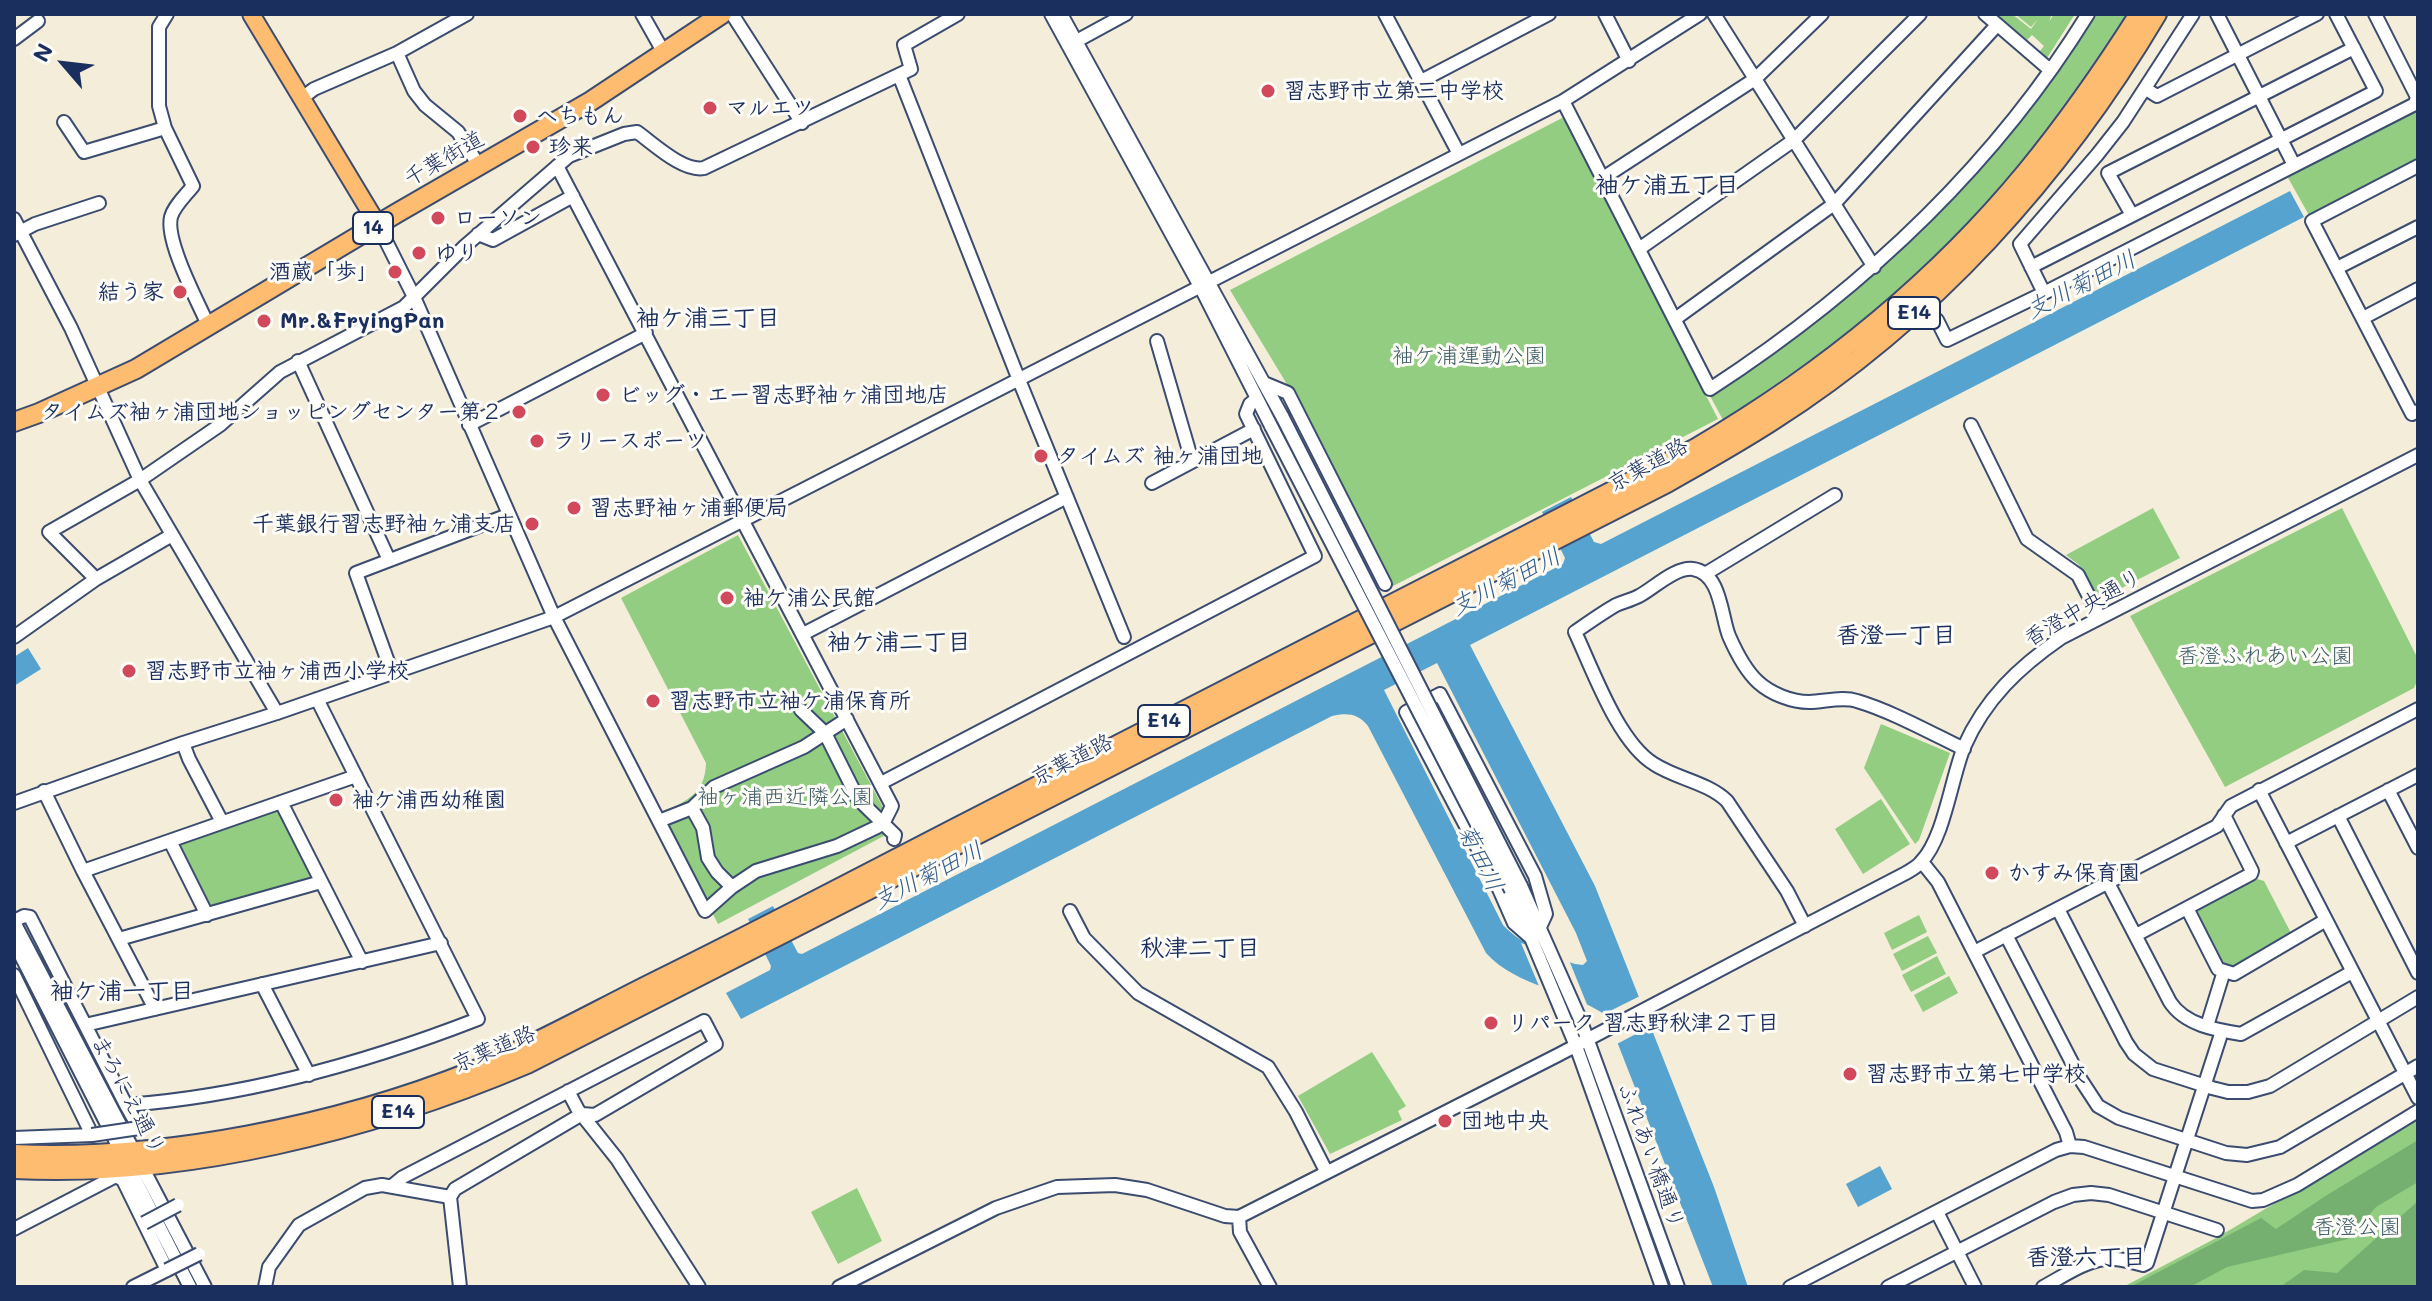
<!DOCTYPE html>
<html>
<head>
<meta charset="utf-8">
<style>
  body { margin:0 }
  #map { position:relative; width:2432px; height:1301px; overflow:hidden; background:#f3edd9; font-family:Mali,sans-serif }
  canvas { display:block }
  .frame { position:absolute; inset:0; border:16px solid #1b2f5e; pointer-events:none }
  .north { position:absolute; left:24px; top:24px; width:80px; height:80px; -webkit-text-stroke:6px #fdfcf7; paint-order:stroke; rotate:298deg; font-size:22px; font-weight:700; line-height:32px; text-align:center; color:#1b2f5e }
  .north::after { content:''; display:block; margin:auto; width:28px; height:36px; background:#1b2f5e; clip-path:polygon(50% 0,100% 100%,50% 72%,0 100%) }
</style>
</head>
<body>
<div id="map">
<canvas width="2432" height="1301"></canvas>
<div class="frame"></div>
<div class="north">N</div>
</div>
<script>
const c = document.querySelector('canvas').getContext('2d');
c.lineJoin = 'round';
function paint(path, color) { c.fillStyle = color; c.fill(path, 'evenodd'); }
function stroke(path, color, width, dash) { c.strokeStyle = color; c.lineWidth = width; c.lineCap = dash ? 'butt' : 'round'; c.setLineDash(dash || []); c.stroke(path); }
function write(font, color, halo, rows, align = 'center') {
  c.font = font + ' Mali,"Klee One",sans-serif'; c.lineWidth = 6; c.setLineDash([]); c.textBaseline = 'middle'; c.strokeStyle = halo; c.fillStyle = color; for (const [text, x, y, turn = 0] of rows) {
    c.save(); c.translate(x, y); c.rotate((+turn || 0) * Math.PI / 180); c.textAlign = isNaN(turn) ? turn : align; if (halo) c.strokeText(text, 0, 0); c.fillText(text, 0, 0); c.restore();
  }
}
paint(new Path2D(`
  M1996 14H2012L2031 29 2038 19 2031 27 2015 14H2052L2049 22 2054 14H2075L2047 58 2040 51 2044 46 2032 35 2027 40Z
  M2092 14H2126C2060 116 1986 214 1894 294 1841 340 1781 381 1723 420L1709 394 1828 310 1890 261 1972 175 2026 114Z
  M2418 108V162L2310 217 2287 176Z
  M1564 117 1718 419 1393 586 1285 381 1230 290Z
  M2153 508 2180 558 2102 598 2096 596 2079 565 2066 555Z
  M2342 508 2418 659V679L2414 688 2225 787 2130 616Z
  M738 535 895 830 718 924 662 814C687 799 705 795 706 763L621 598Z
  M1881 724 1950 753 1919 840 1915 844 1864 768Z
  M1881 799 1910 844 1863 874 1835 829Z
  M278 808 315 881 209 910 175 843Z
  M2257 879 2264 881 2292 935 2233 967 2221 963 2194 911Z
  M1919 915 1927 932 1892 950 1884 933Z
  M1928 936 1937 953 1902 971 1893 954Z
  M1937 956 1946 974 1911 992 1902 975Z
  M1949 976 1958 993 1923 1012 1914 995Z
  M1372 1052 1406 1106 1398 1111 1402 1120 1330 1154 1298 1096Z
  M2418 1118V1287H2123L2218 1237Z
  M857 1188 882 1241 838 1264 811 1212Z`), '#92cd82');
paint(new Path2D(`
  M2418 1140V1182L2376 1207 2348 1239 2227 1267 2190 1287H2130L2261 1218 2276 1229 2327 1195Z
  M2418 1201V1287H2280L2304 1270 2337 1273Z`), '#75b070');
paint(new Path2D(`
  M2290 191 2304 217 1470 645 1595 886 1714 1187 1748 1287H1713L1607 1016C1569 989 1518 988 1486 953L1368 726C1357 713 1347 713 1332 716L741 1019 726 993 770 970 771 966 748 919 773 906 798 953 802 954 1563 564 1565 558 1542 512 1571 497 1594 542 1601 544ZM1437 663 1576 933 1587 961 1583 965 1575 964C1548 954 1523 946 1503 925L1384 690Z
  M28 648 41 669 14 686V657Z
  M1880 1166 1892 1189 1858 1207 1846 1184Z`), '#55a3ce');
paint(new Path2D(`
  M1521 943 1569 960 1588 1007 1541 991Z
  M1642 995 1653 1025 1615 1045 1604 1018 1600 1016Z`), '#f3edd9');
const minor = new Path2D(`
  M167 14 159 27V106L165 128 193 186C186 195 174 206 171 217 165 241 198 302 208 325
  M642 14 664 53
  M732 14 802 123
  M1051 14 1201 288 1271 426
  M1061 14 1283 418
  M1385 14 1459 154
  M1605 14 1629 61
  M1714 14 1874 267
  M1985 14 2050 70
  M2217 14 2294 165
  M14 39 38 21
  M1071 44 1126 14
  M397 53 414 91 425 105 458 132 479 166
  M899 75 1019 380 1124 637
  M1421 81 1549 14
  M2146 89 2157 96 2317 14
  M302 98 314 89 397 53 467 14
  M1563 101 1710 389C1862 290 1992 169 2088 14
  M64 122 84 152 165 128
  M2418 166 2312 221 2412 414 2418 411
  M1603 178 1755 79 1822 14
  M2132 215 2108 173 2354 48
  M14 219 71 328 140 480 277 713
  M378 225 414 297 554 617 705 911 732 887 756 871 837 846 877 827 884 822 892 806 557 166
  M478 234 493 240 573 196
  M14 235 35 224 99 203
  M1639 249 1794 140 1920 14
  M2031 267 2376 91 2336 14
  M2337 268 2418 227
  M2044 293 2020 244 2097 155 2123 122 2193 14
  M2363 318 2418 289
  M1675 319 1834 204 1997 25
  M1937 320 1947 340 2044 293 2415 104 2417 97 2375 14
  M1157 341 1192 461
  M298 361 389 560
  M1264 383 1288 393 1385 584
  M469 425 646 333
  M1971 425 2027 539 2078 575 2100 618
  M1152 483 1254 429
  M1705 574 1835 495
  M96 579 49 532 140 480 220 425 280 372 404 307 465 246 569 156 624 134 637 132C654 144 683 172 704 168L911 69 904 45 958 14
  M803 634 1067 497
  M14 637 96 579 172 535
  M392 673 356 573 508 515
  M801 710 825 733 858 799 895 835 894 839
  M183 743 189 759 222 822
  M881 783 1315 556 1246 414 1250 404 1257 399
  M2259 790 2418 1098
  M2388 790 2418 848
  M44 791 83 871 155 1009
  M281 802 362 962
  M14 803 183 743 277 713 554 617 1563 101 1700 14
  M692 808 703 828 708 858 717 872 732 887
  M2338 816 2418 973
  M659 821 692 808 714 787 804 747 847 719
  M170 841 207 915
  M2286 843 2418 775
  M1922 862 1938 882 2066 1132 2070 1146
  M83 871 356 776
  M2108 883 2170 1002C2185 1025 2216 1030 2241 1034L2352 972
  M1521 886 1580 1019 1678 1287
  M1511 890 1576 1046 1662 1287
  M2187 908 2218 969 2234 974 2326 920
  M2058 909 2126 1042 2134 1054 2153 1069 2212 1088 2228 1092H2248L2270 1086 2418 997
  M1070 911 1084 938 1138 993 1268 1067 1296 1112 1326 1171
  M14 921 24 916 30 917 126 1105C248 1096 365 1063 478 1019L317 699
  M14 922 205 1287
  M1805 926 1787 891 1727 801C1707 782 1677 779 1654 764 1618 742 1593 670 1575 632 1588 623 1602 613 1616 605 1623 602 1631 600 1639 596 1654 588 1675 567 1693 569 1721 573 1721 616 1729 636 1736 652 1745 670 1758 682 1771 694 1792 702 1809 702 1824 702 1842 696 1857 701 1891 711 1931 733 1964 749
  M2006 935 2081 1080 2098 1106 2119 1118 2226 1153 2247 1155 2280 1147 2418 1066
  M2136 935 2251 874 2252 871 2224 815
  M1530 937 1514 923 1499 889 1406 712 1440 694 1535 876 1546 914 1540 927
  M119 939 321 882
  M14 942 190 1287
  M1974 952 2217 826 2231 806 2418 709
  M14 975 92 1135 14 1138
  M262 984 309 1075
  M85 1025 441 943
  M2207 1026 2224 971
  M568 1091 578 1110 617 1159 699 1287
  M126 1105 139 1128
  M392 1186 403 1177 704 1021 716 1044 595 1115 582 1114 455 1189 450 1197 460 1287
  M1937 1212 1975 1287
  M1239 1217 1240 1232 1270 1287
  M14 1229 116 1176 123 1180 167 1270 133 1287
  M265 1287 269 1267 299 1225 365 1188 382 1185 450 1197
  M839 1287 996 1208 1057 1187 1115 1185 1147 1190 1225 1216 1239 1217 1558 1055C1673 994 1790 933 1906 873 1911 870 1917 867 1921 862 1944 839 1951 779 1964 747 1985 699 2019 667 2061 638L2418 455
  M1790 1287 2056 1150 2070 1146 2084 1147 2252 1201 2263 1200 2297 1185 2418 1111
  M1888 1287 2054 1202 2073 1195 2091 1193 2109 1195 2217 1230
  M2043 1287C2062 1277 2083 1262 2104 1259 2117 1257 2131 1262 2143 1265L2147 1263 2222 1031`);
const major = new Path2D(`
  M251 14 378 225`);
const highway = new Path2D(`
  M14 422 39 413 136 369 397 213 591 101 722 14
  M14 1154C162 1161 338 1125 475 1070 535 1045 592 1013 650 984 758 931 864 875 971 820 1213 696 1454 571 1696 448 1820 375 1934 284 2026 172 2067 122 2104 69 2139 14
  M14 1169C184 1178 372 1130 527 1064L1667 483C1702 463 1738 443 1772 421 1932 319 2061 176 2157 14`);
stroke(minor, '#3b4c70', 16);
stroke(major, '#3b4c70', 20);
stroke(highway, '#3b4c70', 22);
stroke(minor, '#fff', 12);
stroke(major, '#febc70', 16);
stroke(highway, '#febc70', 18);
const minorBridge = new Path2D(`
  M1283 418 1521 886
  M1271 426 1511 890
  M92 1135 139 1128
  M144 1223 178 1205
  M167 1270 199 1254`);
stroke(minorBridge, '#3b4c70', 16, []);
stroke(minorBridge, '#fff', 12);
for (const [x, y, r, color] of [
  [1268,91,8,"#d1495b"],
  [710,108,8,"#d1495b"],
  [520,116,8,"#d1495b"],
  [533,147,8,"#d1495b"],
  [438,218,8,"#d1495b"],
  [419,253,8,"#d1495b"],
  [395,272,8,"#d1495b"],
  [180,292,8,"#d1495b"],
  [264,321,8,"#d1495b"],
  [603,395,8,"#d1495b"],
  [519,412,8,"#d1495b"],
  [537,441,8,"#d1495b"],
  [1041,456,8,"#d1495b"],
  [574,508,8,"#d1495b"],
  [532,524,8,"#d1495b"],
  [727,598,8,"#d1495b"],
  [129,671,8,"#d1495b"],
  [653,701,8,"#d1495b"],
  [336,800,8,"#d1495b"],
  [1992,873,8,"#d1495b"],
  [1491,1023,8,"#d1495b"],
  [1850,1074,8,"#d1495b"],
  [1445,1121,8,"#d1495b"]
]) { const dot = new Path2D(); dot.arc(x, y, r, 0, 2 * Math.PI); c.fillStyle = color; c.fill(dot); stroke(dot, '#fdfcf7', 3); }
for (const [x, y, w] of [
  [373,228,40],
  [1914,313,52],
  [1164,721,52],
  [398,1112,52]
]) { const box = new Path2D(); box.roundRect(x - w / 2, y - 16, w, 32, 6); c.fillStyle = '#fdfcf7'; c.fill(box); stroke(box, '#1b2f5e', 2); }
write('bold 20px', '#1b2f5e', null, [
  ["14",373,228],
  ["E14",1914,313],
  ["E14",1164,721],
  ["E14",398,1112]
]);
write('bold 22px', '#1b2f5e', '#fdfcf7', [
  ["習志野市立第三中学校",1284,91],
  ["マルエツ",726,108],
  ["へちもん",536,116],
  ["珍来",549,147],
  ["ローソン",454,218],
  ["ゆり",435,253],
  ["酒蔵「歩」",379,272,"right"],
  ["結う家",164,292,"right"],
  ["Mr.&FryingPan",280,321],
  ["ビッグ・エー習志野袖ヶ浦団地店",619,395],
  ["タイムズ袖ヶ浦団地ショッピングセンター第２",503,412,"right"],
  ["ラリースポーツ",553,441],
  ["タイムズ 袖ヶ浦団地",1057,456],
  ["習志野袖ヶ浦郵便局",590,508],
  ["千葉銀行習志野袖ヶ浦支店",516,524,"right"],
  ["袖ケ浦公民館",743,598],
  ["習志野市立袖ヶ浦西小学校",145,671],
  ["習志野市立袖ケ浦保育所",669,701],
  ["袖ケ浦西幼稚園",352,800],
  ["かすみ保育園",2008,873],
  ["リパーク 習志野秋津２丁目",1507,1023],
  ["習志野市立第七中学校",1866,1074],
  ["団地中央",1461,1121]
], 'left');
write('22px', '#1b2f5e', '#fdfcf7', [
  ["千葉街道",444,159,-30],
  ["京葉道路",1648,465,-29],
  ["香澄中央通り",2083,608,-30],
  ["京葉道路",1072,760,-27],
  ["京葉道路",494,1049,-23],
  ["まろにえ通り",128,1095,62],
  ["ふれあい橋通り",1651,1156,70]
]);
write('22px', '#3f5e69', '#fdfcf7', [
  ["袖ケ浦運動公園",1469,356],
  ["香澄ふれあい公園",2265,656],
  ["袖ヶ浦西近隣公園",785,797],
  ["香澄公園",2357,1227]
]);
write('bold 24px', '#1b2f5e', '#fdfcf7', [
  ["袖ケ浦五丁目",1667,186],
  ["袖ケ浦三丁目",708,319],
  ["香澄一丁目",1896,636],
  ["袖ケ浦二丁目",899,643],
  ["秋津二丁目",1200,949],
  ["袖ケ浦一丁目",122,992],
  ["香澄六丁目",2086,1258]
]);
write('italic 24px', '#325d8b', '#fdfcf7', [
  ["支川菊田川",2081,285,-27],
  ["支川菊田川",1506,582,-27],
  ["菊田川",1480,858,63],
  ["支川菊田川",928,876,-27]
]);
</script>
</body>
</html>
